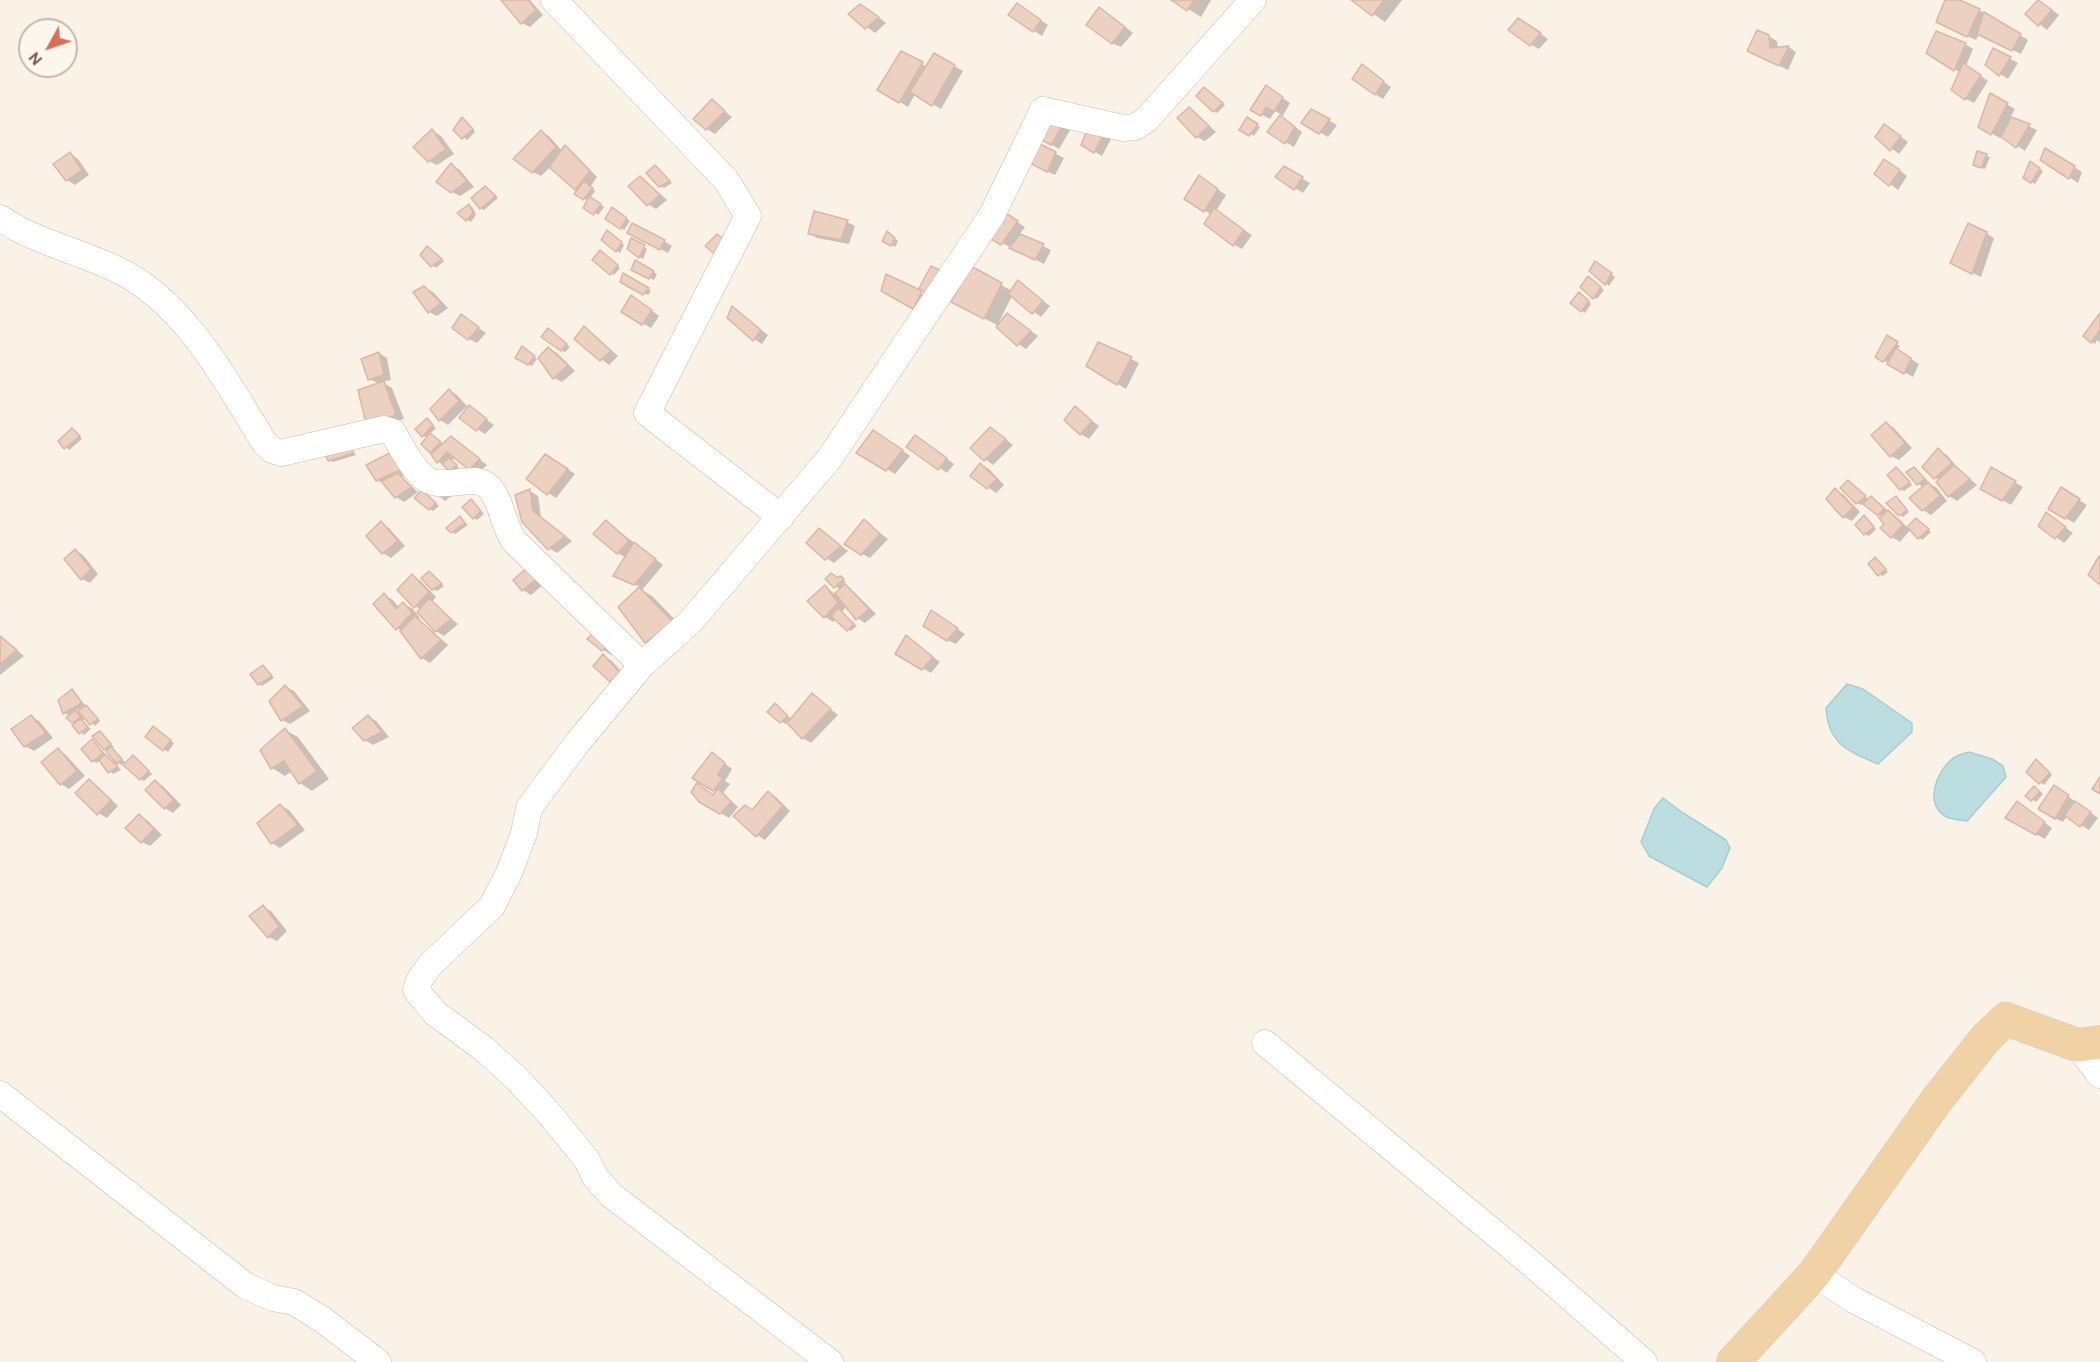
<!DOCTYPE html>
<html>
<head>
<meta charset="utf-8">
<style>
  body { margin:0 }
  #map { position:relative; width:2100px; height:1362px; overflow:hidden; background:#faf1e7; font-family:Cabin,sans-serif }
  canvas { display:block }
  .north { position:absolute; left:18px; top:18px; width:60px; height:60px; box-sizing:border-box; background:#fdf6ed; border:2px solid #c5b7ad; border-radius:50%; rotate:230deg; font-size:16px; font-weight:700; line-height:24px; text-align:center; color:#71594e }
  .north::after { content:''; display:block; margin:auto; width:21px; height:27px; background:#d66f59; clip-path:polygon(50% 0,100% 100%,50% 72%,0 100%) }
</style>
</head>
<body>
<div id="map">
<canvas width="2100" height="1362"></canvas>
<div class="north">N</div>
</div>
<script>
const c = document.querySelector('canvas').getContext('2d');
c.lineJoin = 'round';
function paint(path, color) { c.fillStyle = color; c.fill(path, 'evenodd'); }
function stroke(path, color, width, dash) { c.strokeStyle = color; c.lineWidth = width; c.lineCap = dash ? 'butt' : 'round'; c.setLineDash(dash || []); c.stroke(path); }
const water = new Path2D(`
  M1847 684 1863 689 1912 723V732L1878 764C1848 751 1828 744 1826 708Z
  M1969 752 1992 759 2003 766 2006 777 1967 821C1959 820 1952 820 1945 816 1924 803 1937 771 1952 759 1957 755 1963 754 1969 752Z
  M1663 798 1680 811 1726 840 1730 848 1722 868 1707 887 1649 856 1641 842 1654 809Z`);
paint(water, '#bddee1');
stroke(water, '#a5cdd2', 1.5);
paint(new Path2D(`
  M503 0H530L543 15 530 27 522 23Z
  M1174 0H1211L1201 17Z
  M1353 0H1402L1385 22Z
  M1947 0H1956L1979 10 2028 40 2021 54 1979 34 1976 40 1946 27Z
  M2040 1 2059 15 2047 30 2027 14Z
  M869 10 886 23 875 33 850 14Z
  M1025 10 1048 25 1042 36 1010 15Z
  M1108 14 1133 33 1121 47 1112 43Z
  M1526 24 1548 39 1539 49 1530 44Z
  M1768 36 1777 41 1778 49 1789 47 1796 52 1788 70 1757 55Z
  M1965 44 1973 49 1966 66 1988 81 1974 103 1966 99 1961 73 1928 53Z
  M1993 50 2018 63 2008 79 1987 65Z
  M902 53 927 67 935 55 963 71 941 109 915 94 908 107 879 89Z
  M1362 66 1391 87 1383 99 1375 94Z
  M1208 91 1225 105 1217 113 1214 111Z
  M1274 92 1290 103 1282 117 1302 132 1294 147 1269 132 1282 115 1275 111 1270 119 1253 110Z
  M1990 95 2015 109 2010 118 2037 130 2025 151 2002 136 2000 138 1980 127Z
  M712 101 732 117 715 134 707 129Z
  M1189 109 1197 114 1216 132 1205 141 1197 137Z
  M1312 111 1337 125 1328 137 1303 123Z
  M1048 115 1072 127 1059 149 1039 137Z
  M1248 119 1260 127 1254 136 1241 129Z
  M466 121 475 132 467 140 455 129Z
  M1090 127 1111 139 1102 156 1083 145Z
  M433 131 441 136 454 154 437 165 429 161Z
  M1893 131 1908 142 1899 154 1877 137Z
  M541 132 549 136 562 151 565 147 573 152 597 177 590 187 595 191 590 198 604 207 598 215 585 207 588 201 577 194 579 190 551 166 541 176 533 172Z
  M1038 145 1064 158 1055 175 1038 167Z
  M2046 150 2082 172 2078 183 2042 159Z
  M1978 153 1990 157 1985 169 1978 167Z
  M70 154 78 159 89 175 75 185 67 180Z
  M2031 163 2043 171 2035 184 2025 178Z
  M452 165 460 170 474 187 460 196 452 192Z
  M1892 165 1907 176 1898 190 1876 173Z
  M655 167 659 169 672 183 664 188 660 186Z
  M1284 168 1310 183 1303 193 1295 188Z
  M640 178 648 183 667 200 656 209 648 204Z
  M1207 182 1226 195 1216 211 1252 235 1242 249 1233 244 1212 215 1186 199Z
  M489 190 498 198 484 210 481 208Z
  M470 206 473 208 476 215 471 222 460 214Z
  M616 211 630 221 624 230 607 219Z
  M1010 217 1025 227 1019 235 1051 250 1044 264 988 236Z
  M847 222 855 226 849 244 817 238 809 233Z
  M1986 233 1994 238 1981 277 1960 267Z
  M611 234 624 245 620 253 603 240Z
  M890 235 898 241 895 247 884 241Z
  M637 237 664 241 672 246 668 253Z
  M632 240 647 249 643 259 639 257Z
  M431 250 444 261 436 268 422 255Z
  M604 254 620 268 614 275 611 273Z
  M636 262 657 274 654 280 633 269Z
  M1599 265 1615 277 1609 286 1591 270Z
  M971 268 1012 291 1018 282 1050 306 1041 317 1012 296 998 324 1008 315 1038 336 1026 349 1018 344 999 326 966 309Z
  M624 276 651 291 648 295 626 284Z
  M887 276 929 297 921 312 883 290Z
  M1592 280 1604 290 1597 299 1594 297Z
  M424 287 433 292 448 308 437 316 429 312Z
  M1582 296 1591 304 1585 313 1572 303Z
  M640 302 659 316 651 328 623 312Z
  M733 308 768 335 762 344 754 339Z
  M2100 316V343L2097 340 2095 344 2092 342Z
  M469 321 486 333 477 343 469 339Z
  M584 328 592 333 618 356 609 365 576 339Z
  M551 332 570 347 565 352 561 350Z
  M1888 338 1900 346 1897 350 1919 364 1913 377 1877 357Z
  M1099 343 1139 363 1126 389 1088 366Z
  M549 349 557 353 575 371 562 382 554 378Z
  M526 350 537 359 532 366 517 358Z
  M379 353 387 358 391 380 382 382 392 388 404 419 375 428 380 384 369 379Z
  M449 390 457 395 467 406 448 425 440 420 432 409Z
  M469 407 494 425 485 434 477 429Z
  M1075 408 1099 426 1089 439 1081 434Z
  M427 420 436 428 429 435 443 445 451 437 487 465 478 473 455 457 452 461 459 468 453 472 439 462 434 453 431 451 428 438 423 436Z
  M1886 423 1894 428 1912 448 1899 460 1891 456Z
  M76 432 82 439 69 450 60 441Z
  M998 433 1013 445 993 465 972 448Z
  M882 436 910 456 895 474 859 452Z
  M923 441 954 464 947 473 908 447Z
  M348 448 356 455 333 462 330 460Z
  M1938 450 1947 455 1959 469 1977 485 1957 501 1949 496 1938 482 1940 480 1935 478Z
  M554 460 575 474 556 498 528 479Z
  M981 465 989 469 1004 485 996 493 972 476Z
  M368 466 416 470 402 477 418 492 404 502 396 497 386 484 377 480Z
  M1897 469 1912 485 1904 491 1901 489Z
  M1914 469 1928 481 1926 482 1937 488 1947 501 1931 515 1923 510 1924 488 1918 484Z
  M1992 469 2023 487 2011 505 1982 488Z
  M1851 484 1869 500H1874L1897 517 1908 528 1916 520 1931 532 1922 540 1911 529 1900 542 1892 537 1883 517 1864 503 1861 505 1857 503Z
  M429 488 457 491 445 501Z
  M1835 490 1843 494 1860 512 1852 521 1844 517 1828 499Z
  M530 491 538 496 541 517 572 541 557 553 549 548 523 522Z
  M426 494 439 506 433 511 416 498Z
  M2070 494 2087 505 2074 523 2050 509Z
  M1896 498 1909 512 1903 517 1900 515Z
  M474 503 484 514 477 520 474 518Z
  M1864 517 1876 529 1869 536 1865 534Z
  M460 518 468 525 455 534 452 532Z
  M2054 519 2073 533 2064 543 2040 525Z
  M606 521 663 565 642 590 652 596 684 629 659 649 646 642 620 608 640 587 623 580 626 558 618 553Z
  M864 521 888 539 870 558 862 554Z
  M381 523 389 528 405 546 391 558 383 553Z
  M820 530 848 551 834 563 826 558Z
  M75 550 83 555 98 574 90 583 82 579Z
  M1876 558 1888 572 1883 576 1879 574Z
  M433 575 444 586 437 591 433 589Z
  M412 576 420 580 436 597 432 602 458 624 444 636 436 631 420 610 399 590Z
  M553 576 531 595 523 590 515 580Z
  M841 578 846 582 843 585 853 591 876 614 865 623 857 618 847 606 842 612 857 626 851 631 836 619 833 622 825 617 810 601 825 586 836 595 841 590 835 586 837 579Z
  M384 595 393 600 399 608 403 604 412 608 420 618 418 619 448 645 430 663 422 658 402 631 397 628Z
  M939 617 965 634 956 644 947 640Z
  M0 637 24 656 0 675Z
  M906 637 940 662 931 673 897 653Z
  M589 639 623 644 611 655Z
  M603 656 611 660 627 678 619 686 611 681 595 666Z
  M263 667 274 678 262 686 259 684Z
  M286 687 294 691 310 711 290 724 282 720Z
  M72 691 100 721 95 726 86 718 82 721 91 729 84 735 74 725 76 724 73 722 70 716 65 713 60 700ZM78 709 85 717 75 711Z
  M812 695 838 715 811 743 803 738 787 722 785 724 769 712 779 707 792 720Z
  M368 716 376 721 389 737 373 745 365 740Z
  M31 717 39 721 53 738 34 751 25 746 13 729Z
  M157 730 174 743 168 752 147 736Z
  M285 730 298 737 329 779 312 791 300 783 292 771 285 776 272 768Z
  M100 732 114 747 111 749 125 762 121 765 105 749Z
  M92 741 95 743 121 770 113 774 100 760 97 763 93 761Z
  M58 750 66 755 85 776 69 789 61 784Z
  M712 754 732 769 725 781 730 784 723 793 738 807 729 818 700 801 714 796 717 792 694 778Z
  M137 759 152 774 144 781 141 779Z
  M2040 763 2052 775 2044 785 2040 782Z
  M89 781 97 786 118 806 107 818 98 813Z
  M155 782 163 786 181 805 173 813 165 808Z
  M2037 789 2043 794 2036 802 2027 796Z
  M2062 792 2098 818 2089 830 2067 816 2063 822 2055 818Z
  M768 793 776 797 790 811 765 840 757 835 753 812Z
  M2018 803 2052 828 2045 839 2007 818Z
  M281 806 289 810 305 830 280 848 272 843Z
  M139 816 147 820 162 835 150 846 142 842Z
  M263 907 271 911 287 931 277 941 269 937Z`), '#0003');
const building = new Path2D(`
  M501 0H528L536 10 521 24Z
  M1171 0H1194L1187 11Z
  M1351 0H1384L1372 16Z
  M1945 0H1960L1980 9 1967 37 1936 22Z
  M2038 0 2052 10 2038 26 2025 14Z
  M1017 3 1041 20 1033 32 1008 15Z
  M860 4 879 17 865 29 848 14Z
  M1099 7 1125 27 1112 44 1086 25Z
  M1984 12 2021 34 2012 51 1977 34Z
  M1518 18 1541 33 1530 46 1508 30Z
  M1757 30 1769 35 1770 48 1789 46 1779 66 1747 51Z
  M1936 31 1966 43 1954 71 1926 53Z
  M1993 48 2011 57 1999 76 1985 65Z
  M901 51 923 62 899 103 877 90Z
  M934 53 955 65 932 106 910 92Z
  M1963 63 1981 75 1965 100 1951 90Z
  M1362 64 1384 81 1375 95 1352 79Z
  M1266 85 1283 97 1274 112 1266 107 1261 116 1250 110Z
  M1204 87 1223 103 1213 112 1196 96Z
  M1990 93 2008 103 1991 135 1978 127Z
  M712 99 725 111 706 130 693 119Z
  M1189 107 1209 126 1196 138 1177 118Z
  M1311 109 1330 119 1319 134 1301 123Z
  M1047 113 1065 121 1051 145 1037 137Z
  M1280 115 1295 127 1285 144 1267 132Z
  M462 117 473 129 462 139 453 130Z
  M1247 117 1258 124 1249 136 1239 130Z
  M2011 117 2030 124 2016 148 2001 137Z
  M1884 124 1901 136 1890 151 1875 137Z
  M1089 125 1104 133 1094 153 1081 145Z
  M432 129 446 149 428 162 413 147Z
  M541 130 556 147 532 173 513 159Z
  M1038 143 1056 152 1047 172 1028 162Z
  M565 145 590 171 575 190 549 167Z
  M2045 148 2075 166 2069 179 2040 160Z
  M1977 151 1987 154 1981 168 1973 165Z
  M70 152 82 170 66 181 53 164Z
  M1884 159 1900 170 1889 186 1874 174Z
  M2030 161 2040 168 2031 183 2023 178Z
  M451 163 467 181 451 193 436 182Z
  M655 165 670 181 659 187 646 173Z
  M1284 166 1303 177 1294 190 1275 177Z
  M1199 175 1218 189 1204 212 1184 199Z
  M640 176 660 195 647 206 628 186Z
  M584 181 593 188 583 200 574 194Z
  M485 186 496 196 480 209 471 198Z
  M589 196 601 204 593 215 583 208Z
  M469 204 473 213 466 221 457 213Z
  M612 207 627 218 620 229 605 219Z
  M1214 208 1244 230 1233 246 1204 224Z
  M1001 210 1018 221 1001 245 986 236Z
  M814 211 848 220 841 240 808 234Z
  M632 223 665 240 660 250 627 233Z
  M1968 223 1987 232 1972 274 1950 263Z
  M607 230 622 242 616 252 601 240Z
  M887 231 895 238 891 246 882 241Z
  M717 234 731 245 721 259 705 246Z
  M1020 234 1044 244 1035 260 1009 248Z
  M631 238 645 245 639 258 627 249Z
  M427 246 442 259 431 267 420 255Z
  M600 250 618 265 610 275 592 260Z
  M635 260 654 271 649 279 631 270Z
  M1595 261 1612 273 1605 285 1589 271Z
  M931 266 949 274 933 300 919 288Z
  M971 266 1002 283 984 319 951 302Z
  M623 273 649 288 643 295 620 282Z
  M886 274 922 291 913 309 881 291Z
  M1588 276 1601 287 1593 299 1580 287Z
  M1018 280 1043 301 1032 314 1008 294Z
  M424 286 441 303 428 313 413 292Z
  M1579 292 1589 301 1581 312 1570 303Z
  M631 295 652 310 642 325 621 312Z
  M732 306 761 330 753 341 727 318Z
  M1007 313 1031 331 1017 346 996 327Z
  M2100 313V330L2091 343 2083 336Z
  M461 314 479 327 468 340 452 328Z
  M584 326 611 351 600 361 574 339Z
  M548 328 567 344 561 351 541 337Z
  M1887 335 1898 342 1883 362 1875 357Z
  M1098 342 1132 357 1117 385 1086 366Z
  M522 346 535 356 528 365 515 358Z
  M548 347 568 365 553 379 538 358Z
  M1896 348 1911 358 1904 374 1887 364Z
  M379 352 384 375 368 380 361 359Z
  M384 381 396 415 366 424 358 390Z
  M449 389 459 401 439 421 430 409Z
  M469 405 487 419 476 431 459 418Z
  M1075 406 1092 421 1080 435 1064 420Z
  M427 418 433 425 422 437 415 429Z
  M1886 422 1905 443 1890 457 1871 435Z
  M990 427 1006 439 984 461 970 448Z
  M72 428 80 436 64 449 58 441Z
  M873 430 903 450 886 471 856 453Z
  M430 433 441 442 430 453 421 444Z
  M915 435 947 458 938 470 906 447Z
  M451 436 480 459 469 470 447 452 437 463 431 454Z
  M348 446 354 453 328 461 324 451Z
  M1938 448 1952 463 1934 479 1922 467Z
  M398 449 409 466 376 481 366 465Z
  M545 454 568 469 547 495 526 479Z
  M449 458 457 465 449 471 442 464Z
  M980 463 997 479 987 489 970 476Z
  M1954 465 1970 479 1948 497 1936 482Z
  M1896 467 1910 482 1900 490 1887 475Z
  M1914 467 1925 479 1917 485 1906 472Z
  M1991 467 2016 481 2002 501 1980 489Z
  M398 473 411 487 395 498 381 481Z
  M1848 480 1866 496 1856 504 1840 488Z
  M1928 482 1940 496 1922 511 1909 498Z
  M2061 487 2080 499 2065 519 2048 509Z
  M1835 488 1853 507 1843 518 1826 499Z
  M530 489 533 511 565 536 548 550 522 522 515 495Z
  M422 490 436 503 429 510 414 498Z
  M1871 496 1884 508 1878 516 1863 504Z
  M1896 496 1907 510 1899 516 1886 503Z
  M471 499 481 511 473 519 462 507Z
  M1888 510 1903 525 1891 538 1880 528 1884 524 1879 518Z
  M2046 512 2066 527 2055 539 2038 526Z
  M1864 515 1874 527 1864 535 1855 525Z
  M460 516 465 523 451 533 446 528Z
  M1916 518 1929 529 1918 539 1907 527Z
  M864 519 880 534 861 555 844 544Z
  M606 520 629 541 617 554 593 534Z
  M381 521 398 541 382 554 366 536Z
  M819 528 841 546 825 560 806 543Z
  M634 542 656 559 634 585 613 576Z
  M75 549 91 569 81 580 64 559Z
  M2099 556 2100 557V585L2088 575Z
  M1875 557 1886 569 1878 576 1868 564Z
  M536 560 546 571 522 591 513 580Z
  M429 571 442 584 432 590 421 578Z
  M831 573 837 577 841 576 844 579 834 588 825 579Z
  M412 574 429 592 414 608 397 590Z
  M845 584 869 609 856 620 835 593Z
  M825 585 838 603 824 618 807 601Z
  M639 587 673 622 645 643 618 607Z
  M384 593 396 609 403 602 412 613 396 630 373 604Z
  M429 598 451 619 435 632 417 612Z
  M838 608 854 624 847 631 831 616Z
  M931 610 958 628 947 641 923 626Z
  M415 616 441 640 421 659 400 631Z
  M601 625 616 638 602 651 587 639Z
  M906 635 933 657 922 670 895 654Z
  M0 636 17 650 0 664Z
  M603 654 620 673 610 682 593 666Z
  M263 665 272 676 258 685 250 674Z
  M285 685 303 706 281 721 269 701Z
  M72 689 82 703 63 714 58 700Z
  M812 693 831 709 802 739 787 723Z
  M775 703 788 716 780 723 767 712Z
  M86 705 98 719 90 725 78 711Z
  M75 710 81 717 72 723 66 718Z
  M31 715 46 733 24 747 11 729Z
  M368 715 382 732 364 741 352 728Z
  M81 719 88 727 79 734 72 725Z
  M153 726 171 740 163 751 145 737Z
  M285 728 317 771 299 784 284 761 271 769 260 750Z
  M100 731 111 744 104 750 92 736Z
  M92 739 103 753 92 762 81 749Z
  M111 747 122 759 117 764 106 751Z
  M58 748 77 771 60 785 41 762Z
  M712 752 725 763 718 775 723 778 713 791 692 778Z
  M105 754 118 767 108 773 99 760Z
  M133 755 149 771 140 780 123 765Z
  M2036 759 2050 773 2039 784 2026 772Z
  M2100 777V794L2092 789Z
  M89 779 111 800 97 815 75 793Z
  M155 780 174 800 164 809 145 790Z
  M697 783 713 795 718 788 731 802 720 814 699 802 691 792Z
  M2054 785 2069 795 2055 819 2038 809Z
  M2034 786 2040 792 2031 801 2025 796Z
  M768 791 783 806 756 837 733 816 745 805 752 810Z
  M2017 801 2045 822 2036 835 2005 818Z
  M2075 801 2091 812 2080 827 2064 815Z
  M280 804 298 825 271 844 257 823Z
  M139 814 154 829 141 843 125 828Z
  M263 905 279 926 268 938 249 916Z`);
paint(building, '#ecd0c1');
stroke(building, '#ddb6a4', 1.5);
const minor = new Path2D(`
  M554 0 726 180 748 216 647 413 781 517
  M0 218C35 242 79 251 118 270 185 302 226 381 264 442L272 450 281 453 384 429 393 432C400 445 414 473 428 480 437 485 449 483 460 482 469 481 478 479 486 485 501 495 502 524 514 541L642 665
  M1265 1043 1527 1260 1644 1362
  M2077 1045 2100 1075
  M0 1094 246 1286 273 1298 294 1302 323 1320 378 1362
  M1814 1274 1854 1300 1973 1362
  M830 1362 611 1195 595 1177 587 1160 547 1111 516 1078 484 1049 435 1013 416 990 420 979 430 965 492 906 509 873 524 833 529 808 578 742 642 665 691 621 829 459 992 215 1043 110 1123 128 1135 127 1146 120 1253 0`);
const major = new Path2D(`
  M1733 1362 1814 1274 1936 1101 1985 1039 2006 1019 2077 1045 2100 1042`);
stroke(minor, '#cbb9ae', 27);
stroke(major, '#d4cdca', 34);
stroke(minor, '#fff', 26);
stroke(major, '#f1d1a6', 33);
</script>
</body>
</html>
